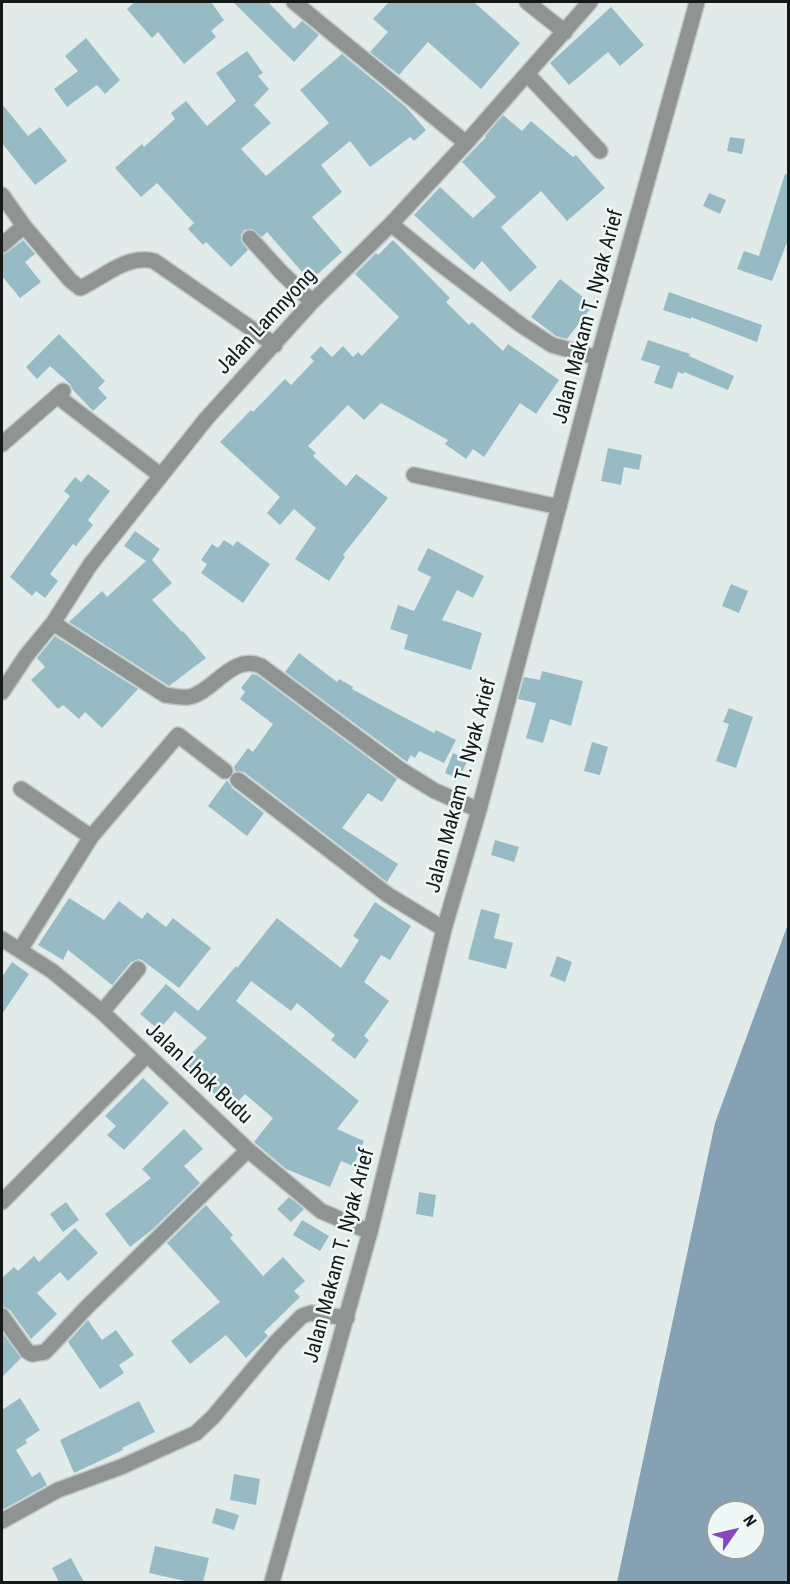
<!DOCTYPE html>
<html>
<head>
<meta charset="utf-8">
<style>
  body { margin:0 }
  #map { position:relative; width:790px; height:1584px; overflow:hidden; background:#e1ebea; font-family:"Roboto Condensed",sans-serif }
  canvas { display:block }
  .frame { position:absolute; inset:0; border:3px solid #141817; pointer-events:none }
  .north { position:absolute; left:706px; top:1500px; width:60px; height:60px; box-sizing:border-box; background:#eef8f7; border:2px solid #979e9d; border-radius:50%; rotate:56deg; font-size:16px; font-weight:700; line-height:24px; text-align:center; color:#141817 }
  .north::after { content:''; display:block; margin:auto; width:21px; height:27px; background:#8948bd; clip-path:polygon(50% 0,100% 100%,50% 72%,0 100%) }
</style>
</head>
<body>
<div id="map">
<canvas width="790" height="1584"></canvas>
<div class="frame"></div>
<div class="north">N</div>
</div>
<script>
const c = document.querySelector('canvas').getContext('2d');
c.lineJoin = 'round';
function paint(path, color) { c.fillStyle = color; c.fill(path, 'evenodd'); }
function stroke(path, color, width, dash) { c.strokeStyle = color; c.lineWidth = width; c.lineCap = dash ? 'butt' : 'round'; c.setLineDash(dash || []); c.stroke(path); }
function write(font, color, halo, rows, align = 'center') {
  c.font = font + ' "Roboto Condensed",sans-serif'; c.lineWidth = 5; c.setLineDash([]); c.textBaseline = 'middle'; c.strokeStyle = halo; c.fillStyle = color; for (const [text, x, y, turn = 0] of rows) {
    c.save(); c.translate(x, y); c.rotate((+turn || 0) * Math.PI / 180); c.textAlign = isNaN(turn) ? turn : align; if (halo) c.strokeText(text, 0, 0); c.fillText(text, 0, 0); c.restore();
  }
}
paint(new Path2D(`
  M788 924V1582H617L715 1123ZM718 1512H754V1548H718Z`), '#85a1b3');
paint(new Path2D(`
  M135 2H211L224 20 211 31 216 37 184 64 158 32 152 38 127 9Z
  M233 2H268L294 29 302 21 319 35 294 62Z
  M389 2H474L520 43 481 89 428 42 399 75 370 52 388 32 373 19Z
  M611 7 644 45 620 66 608 52 569 85 550 63Z
  M86 38 120 80 105 94 97 85 67 107 54 89 78 71 65 56Z
  M247 51 263 73 258 76 269 89 254 105 271 123 241 149 266 176 329 123 300 90 342 54 406 107 426 130 414 141 410 137 370 167 350 141 321 165 342 192 312 217 342 252 310 281 267 232 262 237 252 229 244 230 241 235V241L248 250 231 267 206 242 203 245 188 229 194 223 157 183 141 197 115 168 142 144 144 147 175 119 171 113 186 101 207 126 236 101 216 73Z
  M2 104 28 136 40 127 67 161 35 185 2 143Z
  M503 115 522 131 531 121 573 157 576 155 605 188 567 221 541 191 501 227 537 267 510 292 482 261 474 270 414 215 440 187 473 218 496 197 462 162 486 137 485 136Z
  M730 137 745 139 742 154 727 151Z
  M785 174 789 175V237L772 281 737 269 744 251 759 256Z
  M709 193 726 200 720 214 703 206Z
  M23 240 35 254 25 262 41 282 20 298 2 276V254L8 252Z
  M393 240 450 298 446 302 469 325 472 322 503 351 508 344 559 380 536 414 520 403 484 457 473 449 466 459 445 444 448 440 381 403 364 420 348 405 308 446 316 453 313 456 346 486 356 474 388 498 343 555 345 557 329 581 295 559 316 528 294 509 280 525 267 513 280 497 220 442 251 410 253 412 285 379 291 385 314 361 310 357 321 346 332 357 343 346 353 357 358 352 362 356 399 317 355 274 376 253 378 255Z
  M560 279 593 305 567 339 556 336 531 317Z
  M669 292 762 325 757 342 691 317V319L663 310Z
  M59 334 105 381 98 388 107 398 93 411 73 390 70 384 50 366 37 379 26 367Z
  M648 340 690 354 689 356 734 376 728 390 684 372 683 374 678 372 672 389 654 383 660 366 641 360Z
  M608 448 642 455 639 470 624 467 621 485 601 481Z
  M88 474 110 491 88 520 93 525 76 546 73 544 50 574 58 581 45 598 36 591 32 596 10 577 70 496 64 491 75 477 81 482Z
  M135 531 160 549 152 560 172 583 152 600 182 632 183 631 206 658 169 686 69 622 102 591 107 597 146 561 124 546Z
  M224 540 233 546 237 541 270 564 243 603 201 573 207 564 201 560 212 544 218 548Z
  M428 548 484 576 473 598 457 590 442 620 482 633 471 670 404 649 408 635 390 629 398 605 414 611 431 577 417 570Z
  M731 584 748 591 739 613 722 606Z
  M55 636 138 689 102 728 85 712 79 719 63 705 58 709 31 680 45 667 37 658Z
  M299 653 337 682 339 679 353 687 352 689 394 712 434 733 436 730 456 740 444 763 419 751 415 758 411 755 407 762 285 672Z
  M542 671 583 681 571 726 550 719 543 743 526 738 536 703 518 699 524 677 540 680Z
  M252 674 257 675 397 779 382 802 368 793 342 828 398 864 387 882 244 772 235 771 234 767 248 748 253 752 273 724 240 699 245 692 241 688Z
  M729 708 753 717 736 768 716 761 729 724 723 722Z
  M592 742 608 747 600 775 584 771Z
  M453 753 468 759 459 779 445 773Z
  M227 780 232 788 264 813 247 836 208 806Z
  M495 840 519 847 514 862 491 855Z
  M69 898 104 920 119 901 142 919 147 912 166 927 173 918 211 948 179 988 142 960 139 959 131 962 112 985 68 950 63 960 38 945Z
  M375 902 411 926 390 960 381 955 364 982 389 1001 364 1036 369 1040 355 1059 331 1040 335 1035 297 1003 291 1011 251 981 236 1001 359 1101 337 1129 364 1141 353 1166 341 1161 330 1187 286 1169 254 1142 273 1118 245 1094 231 1109 210 1090 209 1091 189 1071 191 1069 184 1061 207 1038 175 1011 159 1030 140 1014 166 984 198 1011 236 966 237 968 277 918 341 968 359 940 353 936Z
  M481 909 500 914 494 938 513 943 506 969 468 959Z
  M557 956 572 962 565 982 550 976Z
  M12 962 29 974 2 1014V977Z
  M143 1078 169 1103 124 1150 107 1135 116 1126 105 1116Z
  M184 1129 203 1149 184 1166 200 1183 153 1229 130 1247 105 1214 151 1178 142 1169Z
  M419 1192 436 1195 433 1217 416 1214Z
  M289 1197 304 1209 291 1222 277 1209Z
  M66 1202 79 1220 63 1232 50 1214Z
  M206 1205 233 1235 230 1238 263 1276 283 1257 305 1281 294 1291 300 1297 264 1332 268 1336 246 1358 226 1335 190 1364 171 1341 220 1302 167 1243Z
  M302 1220 329 1236 320 1251 293 1235Z
  M75 1228 98 1253 68 1281 60 1272 37 1293 57 1314 31 1339 10 1310 2 1306V1278L14 1267 18 1271 34 1256 39 1262Z
  M88 1320 102 1340 116 1330 134 1355 119 1365 124 1373 100 1389 68 1342Z
  M2 1332 21 1358 2 1377Z
  M20 1398 40 1430 25 1440 27 1443 16 1450 32 1477 40 1472 47 1485 2 1510V1410Z
  M139 1401 155 1432 122 1448 123 1450 74 1473 60 1440Z
  M234 1474 260 1479 256 1505 230 1500Z
  M216 1508 239 1515 234 1530 212 1523Z
  M155 1546 209 1558 203 1582H190L149 1573Z
  M71 1558 84 1582H59L52 1568Z`), '#97bbc4');
const minor = new Path2D(`
  M294 2 466 143
  M527 2 565 32
  M527 74 600 151
  M2 195 24 226 2 245
  M391 224 439 263 521 325 552 345 598 358
  M24 226 70 280 80 288C103 278 126 254 154 261L275 345
  M250 238 281 272 312 302
  M57 396 160 475
  M2 444 63 391
  M414 475 559 507
  M53 623 165 695C173 696 181 698 189 697 214 692 232 653 261 666L401 770 435 791 479 810
  M2 692 26 656 53 623 90 565 206 419 312 302 391 224 466 143 590 2
  M238 780 388 895 444 929
  M21 789 91 837
  M2 939 52 971 102 1012 248 1150 321 1211 370 1232
  M20 950 91 837 178 735 225 771
  M102 1012 138 969
  M2 1202 147 1055
  M2 1316 27 1351 32 1354 45 1352 87 1307 248 1150
  M2 1521 58 1490 121 1467 196 1433 213 1417 276 1342 302 1316 311 1313 347 1318
  M272 1582 370 1232 444 929 479 810 598 358 697 2`);
stroke(minor, '#c0c9c8', 18);
stroke(minor, '#8f9391', 15);
write('21px', '#141817', '#eef8f7', [
  ["Jalan Makam T. Nyak Arief",589,317,-75],
  ["Jalan Lamnyong",267,322,-47],
  ["Jalan Makam T. Nyak Arief",462,786,-75],
  ["Jalan Lhok Budu",198,1074,43],
  ["Jalan Makam T. Nyak Arief",340,1256,-75]
]);
</script>
</body>
</html>
